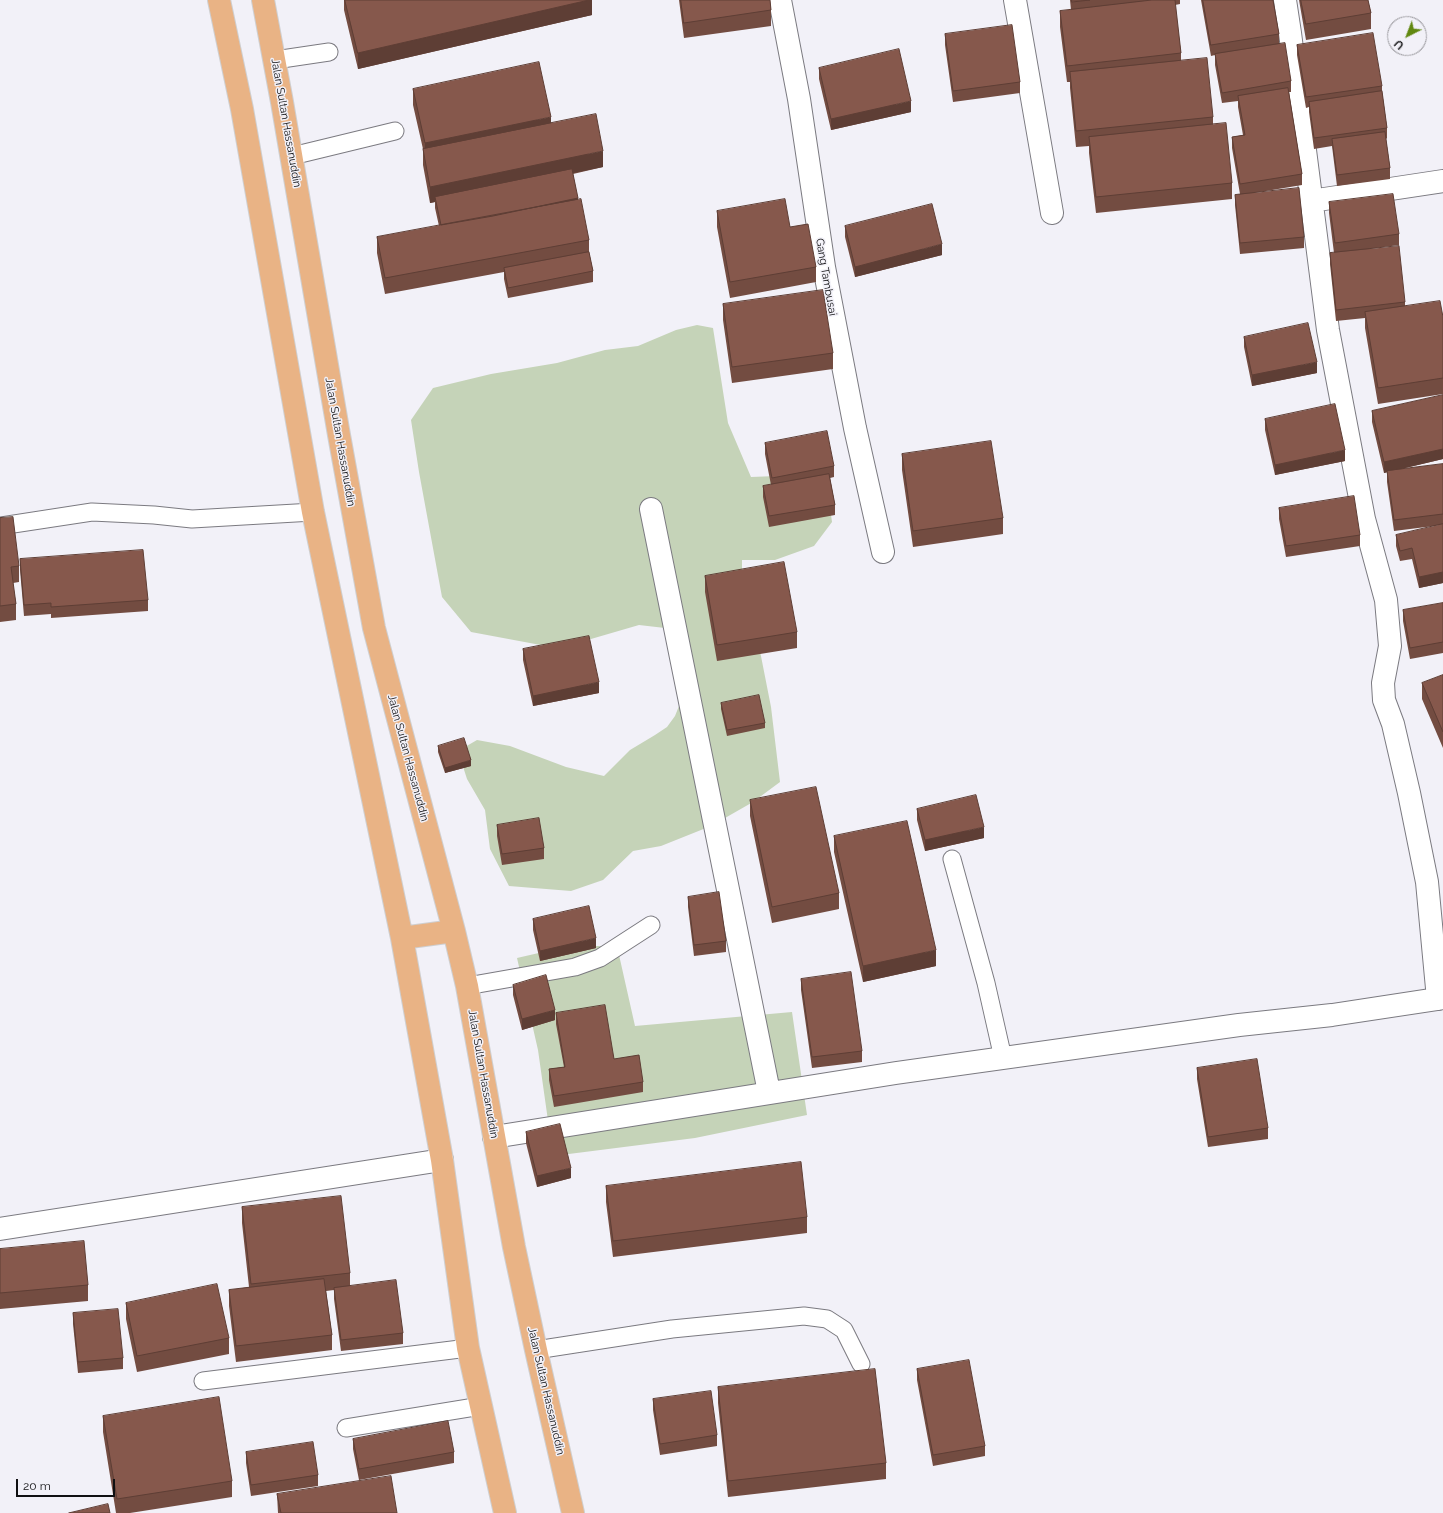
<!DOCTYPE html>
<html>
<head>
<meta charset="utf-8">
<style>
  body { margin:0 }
  #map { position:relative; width:1443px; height:1513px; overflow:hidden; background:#f2f1f8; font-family:Raleway,sans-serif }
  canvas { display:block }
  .north { position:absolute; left:1387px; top:16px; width:40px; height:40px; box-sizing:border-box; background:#f2f1f8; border:1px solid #98979c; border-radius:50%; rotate:222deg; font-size:11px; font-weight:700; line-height:16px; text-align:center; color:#101012 }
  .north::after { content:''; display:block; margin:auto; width:14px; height:18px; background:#618810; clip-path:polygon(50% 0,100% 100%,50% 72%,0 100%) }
  .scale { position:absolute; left:16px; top:1479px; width:99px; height:18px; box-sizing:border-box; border:2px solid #101012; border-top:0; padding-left:5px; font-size:12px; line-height:14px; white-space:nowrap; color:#101012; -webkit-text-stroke:3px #f2f1f8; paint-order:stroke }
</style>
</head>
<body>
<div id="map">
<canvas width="1443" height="1513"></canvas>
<div class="north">U</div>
<div class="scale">20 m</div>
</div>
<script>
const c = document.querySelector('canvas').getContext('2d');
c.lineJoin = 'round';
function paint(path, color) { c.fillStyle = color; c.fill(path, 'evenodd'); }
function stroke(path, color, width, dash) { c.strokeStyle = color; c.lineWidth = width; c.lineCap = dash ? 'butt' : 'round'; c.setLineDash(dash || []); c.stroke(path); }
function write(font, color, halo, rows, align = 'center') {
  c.font = font + ' Raleway,sans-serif'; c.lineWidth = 3; c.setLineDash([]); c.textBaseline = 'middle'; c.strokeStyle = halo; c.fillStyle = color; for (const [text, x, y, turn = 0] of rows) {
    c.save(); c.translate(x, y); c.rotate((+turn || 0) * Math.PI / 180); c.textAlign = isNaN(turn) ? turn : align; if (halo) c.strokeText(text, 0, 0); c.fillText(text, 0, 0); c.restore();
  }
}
paint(new Path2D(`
  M697 325 713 328 728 423 751 477 802 475 828 493 832 522 814 546 775 560H742V586L759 646 771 707 780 782 753 802 711 826 661 846 633 851 603 880 571 891 509 886 490 849 485 810 467 779 458 751 477 740 510 746 566 767 604 776 630 750 655 735 667 727 675 716 681 701 665 628 639 625 591 639 546 646 471 632 442 597 419 472 411 420 433 388 491 374 557 363 605 350 638 346 676 330Z
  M569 946H617L635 1026 792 1012 807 1115 695 1138 553 1156 538 1050 517 958Z`), '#c5d3b8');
const lane = new Path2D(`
  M275 60 329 52
  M292 156 395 131
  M0 526 92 512 154 515 192 519 313 512
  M952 859 986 983 1003 1058
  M467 986 575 967 600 958 651 925
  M536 1350 672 1329 804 1316 827 1319 844 1330 861 1364
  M203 1381 468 1348
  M346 1428 481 1406`);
const street = new Path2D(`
  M780 0 799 99 824 267 855 428 883 552
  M1015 0 1052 213
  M1285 0 1290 33 1328 330 1364 519 1386 600 1390 646 1383 683 1384 700 1393 724 1409 793 1427 882 1438 999
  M1311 201 1443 181
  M651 509 769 1092
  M494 1137 896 1073 1239 1025 1332 1015 1443 998
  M0 1229 442 1160`);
const primary = new Path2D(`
  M219 0 242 109 313 512 402 938 442 1160 468 1348 505 1513
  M263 0 282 102 339 435 374 628 454 931 467 986 514 1247 536 1350 573 1513
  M402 938 454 931`);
stroke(lane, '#7b7a80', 19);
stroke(street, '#7b7a80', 24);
stroke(primary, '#cfcfd0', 24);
stroke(lane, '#fff', 17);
stroke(street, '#fff', 22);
stroke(primary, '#e9b385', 22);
paint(new Path2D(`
  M344 0H592V15L358 69 344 10Z
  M679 0H770L771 10V26L684 38Z
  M1070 0H1180V4L1175 5 1181 53V61L1213 117V125L1232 183V199L1096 213 1089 153V146L1076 147 1070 88V82H1067L1060 27V11L1071 10Z
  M1201 0H1273L1279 34V44L1291 81V92H1289L1302 174V185L1254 193 1304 237V248L1240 254 1235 205V195L1240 194 1232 148V137L1243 135 1238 107V101L1222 103 1215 65V55L1211 56Z
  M1299 0H1368L1371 13V29L1306 40Z
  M945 34 1020 82V93L953 102 945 45Z
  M1297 45 1382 86V91L1387 128V138L1386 139 1390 168V179L1337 186 1332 146 1314 149 1309 112V107L1306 108 1297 55Z
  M819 68 911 112 831 130 819 79Z
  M413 89 551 123 603 167 573 174 578 200 589 240V252L593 271V282L508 298 504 279V272L385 294 377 253V237L439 226 435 208V202L430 203 423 165V149L413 105Z
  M1329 202 1399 234V245L1369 249 1405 302V306L1443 317V394L1378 404 1365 328V318L1336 321 1330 264V253H1334L1329 213Z
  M717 211 790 227 816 267V282L730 298 717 227Z
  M845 226 942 255 855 277 845 237Z
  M723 304 833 353V369L732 383 723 320Z
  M1244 337 1317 373 1252 386 1244 347Z
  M1443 395V459L1401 469 1443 464V583L1419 588 1412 559 1400 561 1396 546V535L1442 525 1394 531 1387 482V472L1384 473 1372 422V411Z
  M1265 419 1345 461 1275 475 1265 430Z
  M765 443 834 466V477L830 478 835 505V515L769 527 763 497V486L771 485 765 454Z
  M902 454 1003 518V534L913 547 902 470Z
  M1279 508 1360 535V546L1286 557 1279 519Z
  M0 518 19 566V582L13 583 16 604V620L0 622Z
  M20 559 148 600V611L51 618V614L24 616 20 570Z
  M705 576 797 632V648L717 661 705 592Z
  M1443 603V653L1410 659 1403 621V610Z
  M523 649 599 693 533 706 523 660Z
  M1443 675V748L1422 699V683Z
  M721 703 765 723V728L727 736 721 709Z
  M438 746 471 766 445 773 438 752Z
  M750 800 839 893V909L772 923 750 816Z
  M917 809 984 838 925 851 917 820Z
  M497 825 544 848V859L502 865 497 836Z
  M834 836 936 966 863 982 834 852Z
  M688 897 726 941V952L694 956 688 907Z
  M533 919 596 948 540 961 533 930Z
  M801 979 862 1051V1062L812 1068 801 990Z
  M513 985 555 1020 522 1030 513 995Z
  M556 1013 643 1082V1092L554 1107 549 1080V1069L564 1067 556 1024Z
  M1197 1068 1268 1128V1139L1208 1147 1197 1079Z
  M526 1132 571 1178 537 1187 526 1143Z
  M606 1186 807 1217V1233L613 1257 606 1202Z
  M242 1207 350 1273V1286L403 1333V1344L341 1351 334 1299V1290L326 1291 332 1335V1350L236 1362 229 1306V1290L249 1287 242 1223Z
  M0 1249 88 1285V1301L0 1309Z
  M126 1303 229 1338V1354L137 1372 126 1319Z
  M73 1313 123 1358V1369L78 1373 73 1324Z
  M917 1369 985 1446V1456L933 1466 917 1380Z
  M718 1387 886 1463V1479L728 1497 718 1403Z
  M653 1399 717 1435V1446L660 1455 653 1410Z
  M103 1416 232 1481V1497L130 1513H116L103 1432Z
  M353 1439 454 1452V1463L359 1480 353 1449Z
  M246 1452 318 1475V1486L251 1496 246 1463Z
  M277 1494 397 1513H278Z`), '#734c41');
paint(new Path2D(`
  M589 0H592V15L358 69V53Z
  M911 101V112L831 130V119Z
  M551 117V133L425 159V143Z
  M603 151V167L436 201 435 197V202L430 203V187Z
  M578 198V209L442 226Z
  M942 244V255L855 277V267Z
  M1317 362V373L1252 386V375Z
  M1443 449V459L1384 473V462Z
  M1345 450V461L1275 475V465Z
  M1443 572V583L1419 588V577Z
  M599 682V693L533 706V696Z
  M471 760V766L445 773V768Z
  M984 827V838L925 851V840Z
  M596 938V948L540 961V951Z
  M936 950V966L863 982V966Z
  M555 1010V1020L522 1030V1019Z
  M571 1168V1178L537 1187V1176Z`), '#5e3e35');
const building = new Path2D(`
  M345 0H589L358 53Z
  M681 0H770L771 10 684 23Z
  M1072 0H1090L1072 2Z
  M1152 0H1175L1181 53 1067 66 1060 11Z
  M1203 0H1273L1279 34 1211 45Z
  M1301 0H1368L1371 13 1306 24Z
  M1012 25 1020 82 953 91 945 34Z
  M1373 33 1382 86 1306 97 1297 45Z
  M1285 43 1291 81 1222 93 1215 54Z
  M899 49 911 101 831 119 819 68Z
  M1207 58 1213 117 1076 131 1070 72Z
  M539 62 551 117 425 143 413 89Z
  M1288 88 1302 174 1240 184 1232 137 1245 135 1238 96Z
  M1382 91 1387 128 1314 138 1309 102Z
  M596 114 603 151 430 187 423 149Z
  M1226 123 1232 183 1096 197 1089 137Z
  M1385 132 1390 168 1337 175 1332 139Z
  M572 169 578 198 493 216 441 225 435 197Z
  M1299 188 1304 237 1240 243 1235 195Z
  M1393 194 1399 234 1335 243 1329 202Z
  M581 199 589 240 385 278 377 237Z
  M785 199 790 227 808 224 816 267 730 282 717 211Z
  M932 204 942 244 855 267 845 226Z
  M1399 246 1405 302 1336 310 1330 253Z
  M589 252 593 271 508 288 504 268Z
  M823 290 833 353 732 367 723 304Z
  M1440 301 1443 317V378L1378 388 1365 312Z
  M1308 323 1317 362 1252 375 1244 337Z
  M1443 395V449L1384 462 1372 411Z
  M1335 404 1345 450 1275 465 1265 419Z
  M827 431 834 466 772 478 765 443Z
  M991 441 1003 518 913 531 902 454Z
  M1443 464V514L1394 520 1387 471Z
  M829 474 835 505 769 516 763 486Z
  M1354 496 1360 535 1286 546 1279 508Z
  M13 517 19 566 11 567 16 604 0 606V518Z
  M1443 524V572L1419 577 1412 548 1400 551 1396 535Z
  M143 550 148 600 51 607V603L24 605 20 559Z
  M784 562 797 632 717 645 705 576Z
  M1443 603V642L1410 648 1403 610Z
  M589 636 599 682 533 696 523 649Z
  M1443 675V732L1422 683Z
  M759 695 765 723 727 730 721 703Z
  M464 738 471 760 445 768 438 746Z
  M816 787 839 893 772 907 750 800Z
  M976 795 984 827 925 840 917 809Z
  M539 818 544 848 502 854 497 825Z
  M907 821 936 950 863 966 834 836Z
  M719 892 726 941 694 945 688 897Z
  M589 906 596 938 540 951 533 919Z
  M851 972 862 1051 812 1057 801 979Z
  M546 975 555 1010 522 1019 513 985Z
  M605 1005 614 1059 639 1055 643 1082 554 1096 549 1069 565 1067 556 1013Z
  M1257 1059 1268 1128 1208 1137 1197 1068Z
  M560 1124 571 1168 537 1176 526 1132Z
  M801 1162 807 1217 613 1241 606 1186Z
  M341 1196 350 1273 251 1284 242 1207Z
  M84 1241 88 1285 0 1293V1249Z
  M324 1279 332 1335 236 1346 229 1290Z
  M396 1280 403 1333 341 1340 334 1288Z
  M217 1284 229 1338 137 1356 126 1303Z
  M118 1309 123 1358 78 1362 73 1313Z
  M969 1360 985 1446 933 1455 917 1369Z
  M875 1369 886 1463 728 1481 718 1387Z
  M711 1391 717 1435 660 1444 653 1399Z
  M219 1397 232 1481 117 1499 103 1416Z
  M448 1421 454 1452 359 1469 353 1439Z
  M313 1442 318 1475 251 1485 246 1452Z
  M391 1476 397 1513H281L277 1494Z
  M108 1504 110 1513H69Z`);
paint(building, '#86584c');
stroke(building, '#5e3e35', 1);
write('11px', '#101012', '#f2f1f8', [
  ["Jalan Sultan Hassanuddin",286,123,80],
  ["Gang Tambusai",826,277,80],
  ["Jalan Sultan Hassanuddin",340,442,80],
  ["Jalan Sultan Hassanuddin",408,758,75],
  ["Jalan Sultan Hassanuddin",483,1074,80],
  ["Jalan Sultan Hassanuddin",546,1391,77]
]);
</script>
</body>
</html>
